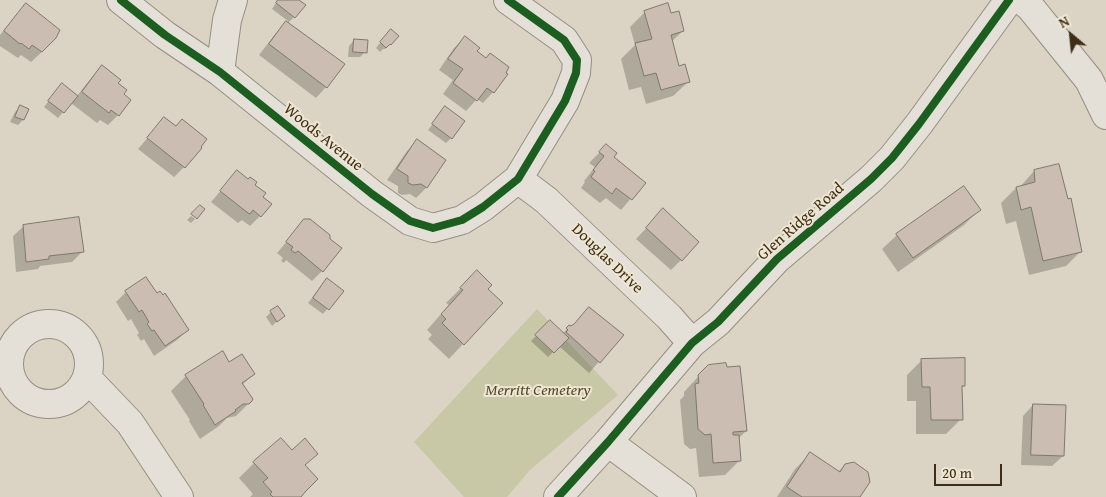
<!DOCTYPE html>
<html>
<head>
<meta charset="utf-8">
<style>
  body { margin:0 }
  #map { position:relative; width:1106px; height:497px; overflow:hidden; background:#dbd4c4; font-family:"Gentium Book Plus",serif }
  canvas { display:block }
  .north { position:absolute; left:1046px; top:10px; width:50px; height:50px; -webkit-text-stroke:4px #eee6d2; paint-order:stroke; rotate:332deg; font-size:14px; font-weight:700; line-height:20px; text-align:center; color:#3f2e17 }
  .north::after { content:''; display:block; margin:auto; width:18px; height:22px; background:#3f2e17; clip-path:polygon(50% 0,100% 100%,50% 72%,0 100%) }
  .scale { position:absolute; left:934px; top:464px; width:68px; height:22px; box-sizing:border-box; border:2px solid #3f2e17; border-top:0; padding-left:6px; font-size:15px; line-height:18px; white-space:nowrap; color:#3f2e17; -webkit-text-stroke:4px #eee6d2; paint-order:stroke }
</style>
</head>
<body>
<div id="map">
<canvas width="1106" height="497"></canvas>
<div class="north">N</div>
<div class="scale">20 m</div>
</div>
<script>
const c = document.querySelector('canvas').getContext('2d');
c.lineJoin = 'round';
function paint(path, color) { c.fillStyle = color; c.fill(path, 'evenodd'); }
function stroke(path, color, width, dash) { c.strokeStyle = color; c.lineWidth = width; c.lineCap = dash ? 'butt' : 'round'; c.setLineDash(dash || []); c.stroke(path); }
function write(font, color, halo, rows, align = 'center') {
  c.font = font + ' "Gentium Book Plus",serif'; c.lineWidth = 4; c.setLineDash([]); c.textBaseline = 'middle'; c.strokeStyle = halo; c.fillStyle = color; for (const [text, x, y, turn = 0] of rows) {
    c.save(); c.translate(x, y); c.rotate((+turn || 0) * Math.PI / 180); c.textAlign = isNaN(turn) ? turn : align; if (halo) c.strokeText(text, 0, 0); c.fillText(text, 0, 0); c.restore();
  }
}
paint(new Path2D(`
  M537 309 618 395 529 471 507 497H464L414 442Z`), '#c8c8a6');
paint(new Path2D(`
  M278 0H297L294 17 288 23 343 65 326 87 316 98 259 55 276 33 288 21 272 9Z
  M26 4 42 52 31 62 21 55 18 58 0 46V35Z
  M645 12 670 14 683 31 671 42 678 67 688 82 673 96 646 104 641 87 629 90 621 59 635 45 630 27Z
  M386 35 397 36 385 49H383L380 52 376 48Z
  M465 38 475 51 493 92 483 103 477 99 466 111 443 94 453 80 439 70 454 48Z
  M354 40 365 52 360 57H348L349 46Z
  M102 67 117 84 122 95 118 115 108 125 100 120 97 123 71 103 58 118 44 107 57 90 77 96 92 77Z
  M20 107 28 110 23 120 18 125 10 122 15 112Z
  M445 108 451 138 446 143 428 130Z
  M164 119 184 167 174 177 138 149Z
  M418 141 445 160 426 188 416 198 410 194 402 195 398 193V186L387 180 407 151Z
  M606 146 612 158 644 183 621 210 606 198 600 203 581 188 585 182 584 181 595 167 589 163Z
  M1034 171 1081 251 1066 266 1029 275 1016 221 1006 224 1001 203 1016 188 1020 187Z
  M237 172 254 185 261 197 260 216 250 226 242 220 238 223 211 202Z
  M979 210 964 225 898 272 882 249 897 235Z
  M191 216 195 219 191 223 187 220Z
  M305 220 322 271 312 281 286 260 284 263 281 261 283 258 277 253Z
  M653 221 681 260 671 270 636 239Z
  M24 226 82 252 72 262 40 266 38 269 16 272 13 236Z
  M322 285 342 291 323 314 308 303Z
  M462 287 486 289 463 344 449 359 428 339 432 335 427 330 449 305 446 303Z
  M126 292 156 295 188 330 177 340 154 356 144 339 141 341 137 335 139 333 131 319 128 321 116 302Z
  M271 312 283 316 272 326 266 317Z
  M550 322 562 334 569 327 622 335 589 373 559 346 548 357 531 341Z
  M922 360 964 386 961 388V419L946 434H916V401H907V375Z
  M229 363 254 374 242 385 251 401 236 416 227 418 219 426 200 439 189 421 190 420 171 391 186 376Z
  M708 366 746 431 738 439 740 460 725 475 699 477 696 448 690 449 684 444 680 400 684 396V392Z
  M1033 405 1063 456 1052 466 1021 465 1023 416Z
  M317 453 304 466 299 497H250L253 494 239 478 254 463Z
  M810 454 838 472 845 465 859 497H777L795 469Z`), '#0003');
const building = new Path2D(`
  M278 0H299L306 5 295 18 276 3Z
  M26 3 60 30 56 38 42 52 32 45 29 49 21 43 20 44 4 31Z
  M668 3 671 13 679 11 684 31 671 35 679 66 685 64 690 82 661 90 656 73 644 76 635 43 652 39 644 11Z
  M286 21 345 64 327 88 269 44Z
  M391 29 399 36 391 45 390 44 386 48 380 42Z
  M465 36 480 48 477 51 486 58 490 53 509 67 506 73 508 74 494 93 487 88 477 101 453 83 463 69 448 59Z
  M354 39 368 40 367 53 353 52Z
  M102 65 121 80 118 83 127 90 124 94 131 100 119 116 111 110 109 113 82 92Z
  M62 83 78 96 64 113 48 101Z
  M20 105 29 109 24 120 15 117Z
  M445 106 465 121 452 139 432 124Z
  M164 117 176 126 182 119 207 139 201 147 202 148 185 168 147 138Z
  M417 139 446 160 427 188 421 184 413 185 408 183V176L397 169Z
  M606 144 617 153 614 157 646 183 632 200 616 188 612 194 591 177 595 171 593 170 604 156 599 152Z
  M1059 164 1068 199 1071 198 1082 252 1043 261 1031 207 1021 210 1016 187 1035 182 1034 170Z
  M237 170 248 179 250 177 257 182 255 185 266 193 263 197 272 204 261 217 253 210 250 214 248 213 220 191Z
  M964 186 981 210 913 258 896 234Z
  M200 205 205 209 197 219 191 214Z
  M663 208 699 242 682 261 646 228Z
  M79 217 84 252 49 256V259L26 262 23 225Z
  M304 219H310L330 235V239L342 248 323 272 298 251 295 253 291 250 293 247 286 242Z
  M477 270 492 285 488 289 503 303 464 345 442 323 446 319 441 314 463 290 460 288Z
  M146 277 157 293 160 291 163 295 165 293 189 330 165 346 154 330 152 331 147 324 149 322 142 310 139 312 125 291Z
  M327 278 344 291 329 310 313 298Z
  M278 306 285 316 277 322 270 311Z
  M589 307 624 335 600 363 566 332 568 330 566 328 569 325 571 326 574 324Z
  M550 320 569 338 554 353 535 335Z
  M223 351 229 362 242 354 255 374 242 383 253 399 252 401 249 404H243L235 410 236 411 215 425 203 405 204 404 185 375Z
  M965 358V386H962L963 420H931L930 387H922L921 359Z
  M726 363 727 367 740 366 747 431 733 432V435H739L741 461 713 463 711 434 705 435 698 429 695 384 699 383 698 375 708 365Z
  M1033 404 1066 405 1064 456 1031 455Z
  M281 438 292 450 305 438 318 454 305 465 318 479 306 491 301 497H273L270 494 272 492 263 482 268 478 253 462Z
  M810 452 840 472 845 464 854 462 868 472 870 482 860 497H802L787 487Z`);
paint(building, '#cbbdb1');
stroke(building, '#7e786c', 1);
const minor = new Path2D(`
  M121 0 165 35 220 72 372 194 410 221 433 228 462 220 483 207 518 179 565 101 576 73 577 60 564 40 508 0
  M1022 0 1031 8 1089 80 1106 115
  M220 72 227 20 233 0
  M518 179 546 200 669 317 692 343
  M9 364a40 40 0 1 1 80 0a40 40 0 1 1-80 0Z
  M87 378 130 423 179 497
  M608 442 682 497
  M558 497 608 442 692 343 718 322 777 259 871 179 892 158 919 124 1009 0`);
stroke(minor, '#958e83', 30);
stroke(minor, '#e4e0d8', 28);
stroke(new Path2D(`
  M121 0 165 35 220 72 372 194 410 221 433 228 462 220 483 207 518 179 565 101 576 73 577 60 564 40 508 0
  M558 497 608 442 692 343 718 322 777 259 871 179 892 158 919 124 1009 0`), '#1b5e20', 8);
write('16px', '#3f2e17', '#eee6d2', [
  ["Woods Avenue",323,138,39],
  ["Glen Ridge Road",801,222,-41],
  ["Douglas Drive",607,259,44]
]);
write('italic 16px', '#574b2f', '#eee6d2', [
  ["Merritt Cemetery",538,391]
]);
</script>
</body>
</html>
